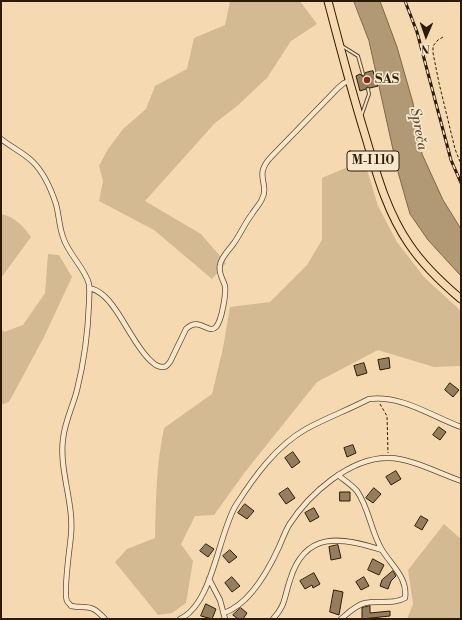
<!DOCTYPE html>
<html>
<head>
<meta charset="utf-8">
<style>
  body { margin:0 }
  #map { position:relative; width:462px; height:620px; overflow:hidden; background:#f5dab1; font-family:"Libre Bodoni",serif }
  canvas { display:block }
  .frame { position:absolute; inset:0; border:2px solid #2c1b03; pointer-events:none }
  .north { position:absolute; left:406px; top:16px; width:40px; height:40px; -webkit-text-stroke:3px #f8e7cc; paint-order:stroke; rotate:182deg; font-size:11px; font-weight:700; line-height:16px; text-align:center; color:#2c1b03 }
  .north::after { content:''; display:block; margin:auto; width:14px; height:18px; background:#2c1b03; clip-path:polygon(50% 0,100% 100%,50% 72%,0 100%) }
</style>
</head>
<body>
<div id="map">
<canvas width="462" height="620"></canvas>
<div class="frame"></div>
<div class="north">N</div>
</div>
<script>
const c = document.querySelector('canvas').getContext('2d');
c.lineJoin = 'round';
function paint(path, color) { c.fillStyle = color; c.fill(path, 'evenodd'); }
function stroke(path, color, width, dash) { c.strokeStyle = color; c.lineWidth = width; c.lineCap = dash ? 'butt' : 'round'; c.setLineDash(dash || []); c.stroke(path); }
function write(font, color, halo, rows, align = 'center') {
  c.font = font + ' "Libre Bodoni",serif'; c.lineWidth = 3.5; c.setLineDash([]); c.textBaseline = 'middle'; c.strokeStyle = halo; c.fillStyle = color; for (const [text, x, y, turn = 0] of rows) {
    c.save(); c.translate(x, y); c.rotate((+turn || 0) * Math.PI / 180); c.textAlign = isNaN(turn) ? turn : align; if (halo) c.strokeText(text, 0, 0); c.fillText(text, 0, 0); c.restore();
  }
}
paint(new Path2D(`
  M230 1H300L317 24 291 41 267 78 236 107 215 123 145 201 201 234 226 263 212 279 154 230 99 201 103 181 99 166 108 149 123 129 146 109 155 86 187 69 194 38 225 25Z
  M364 160 378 206 397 242 424 277 461 311V366L434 367 378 350 317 382 245 472 214 515 195 516 181 544 193 561 186 603 172 613 158 615 115 562 127 549 155 538C156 499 156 466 164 428L212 394 223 348 230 307 270 302 307 265 322 240V178Z
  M1 214C14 216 24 227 31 237L1 278Z
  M48 254 59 255 72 277 44 337 9 402 1 405V328L4 332 23 325 45 293Z
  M444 524 461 539V616L459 619H407L413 604 408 570Z`), '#d3ba93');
const water = new Path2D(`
  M354 1H380L397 47 413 103 422 154 443 200 461 229V276L428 240 410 214 398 172 369 41Z`);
paint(water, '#b19976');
stroke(water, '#7c6748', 1);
const building = new Path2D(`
  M373 71 378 86 370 88 367 87 366 89 360 91 356 76 360 74 362 76H364L365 73Z
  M389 358 390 368 380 370 378 360Z
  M364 363 367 373 357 376 354 366Z
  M450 383 459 390 453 397 445 390Z
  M439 427 446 432 440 440 433 435Z
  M353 445 356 453 347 457 344 448Z
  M293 452 300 462 292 468 285 458Z
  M396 471 401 479 391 485 386 477Z
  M288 488 295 498 286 504 279 494Z
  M374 488 381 494 373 503 366 498Z
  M340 492H350V501H340Z
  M245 504 254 511 247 519 238 513Z
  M314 508 319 517 310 522 305 513Z
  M421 516 428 520 422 530 415 526Z
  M206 544 214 549 208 557 200 551Z
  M338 545 341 558 331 560 329 547Z
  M230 550 237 557 229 563 223 556Z
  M373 559 384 565 379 575 368 570Z
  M393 571 396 576 391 581 388 589 380 586 382 580Z
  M314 573 320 584 313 588 312 585 305 589 300 581Z
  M232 577 240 586 232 592 225 583Z
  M364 577 369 586 361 590 356 582Z
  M334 590 343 592 339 615 330 612Z
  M206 604 216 609 212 619 201 616Z
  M370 606V613L390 611V616L362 619V608Z
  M241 608 247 613 243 619H238L233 615Z`);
paint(building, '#957e5d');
stroke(building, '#2c1b03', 1);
const lane = new Path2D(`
  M342 46 358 56 363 74
  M362 114 369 94 368 89`);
const street = new Path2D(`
  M1 139C11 147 24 153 33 162 44 173 51 189 56 204 59 215 59 226 63 237 68 254 85 268 89 284 90 290 89 297 89 303 88 331 84 362 77 390 73 406 65 421 63 439 59 471 74 502 71 535 70 547 63 592 67 601 68 603 70 604 71 606 89 609 90 603 105 619
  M89 288C100 290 109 300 115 309 124 320 147 369 163 367 167 367 168 364 170 362L186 329C200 316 208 335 216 327 222 320 226 294 225 286 223 279 218 273 220 265 221 257 230 249 234 243 241 233 245 223 252 214 255 209 260 204 262 199 270 183 253 176 271 157L338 88 344 83 349 81
  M338 475C344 480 352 485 357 491 369 508 371 532 382 550 392 566 408 578 405 598 393 605 378 600 365 603 356 605 348 613 341 619
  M209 579 220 600 225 619
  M224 613C250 604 268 571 279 547 282 540 285 532 289 525 309 494 350 457 389 458 410 458 441 474 461 481
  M180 619C213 604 218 534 236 505 254 477 276 446 306 429 326 418 348 410 369 399 402 395 431 416 461 427
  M273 619C286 605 284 597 290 580 305 530 342 537 382 550`);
const primary = new Path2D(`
  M328 1C340 47 352 93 366 138 377 175 387 212 409 244 423 265 442 283 461 299`);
stroke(lane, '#5e4b2e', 4);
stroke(street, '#5e4b2e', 6);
stroke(primary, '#2c1b03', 9);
stroke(new Path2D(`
  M443 37 438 40 433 46V53L439 83 455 149 461 164
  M380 404 387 416 388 453`), '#2c1b03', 1, [3, 2]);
stroke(lane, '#f8e7cc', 2);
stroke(street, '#f8e7cc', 4.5);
stroke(primary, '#f5dab1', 7);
const rail = new Path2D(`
  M405 1 417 32 451 160 461 183`);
stroke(rail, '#2c1b03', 3);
stroke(rail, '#f8e7cc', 1.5, [4.5]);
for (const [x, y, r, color] of [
  [367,80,4,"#8f2418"]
]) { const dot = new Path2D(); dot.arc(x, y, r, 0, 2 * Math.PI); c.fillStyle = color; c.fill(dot); stroke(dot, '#f8e7cc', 1.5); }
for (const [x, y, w] of [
  [373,161,52]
]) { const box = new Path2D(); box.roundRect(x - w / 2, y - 10, w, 20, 3); c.fillStyle = '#f8e7cc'; c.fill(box); stroke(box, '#2c1b03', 1); }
write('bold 12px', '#2c1b03', null, [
  ["M-I 110",373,161]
]);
write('bold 13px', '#2c1b03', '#f8e7cc', [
  ["SAS",375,80]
], 'left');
write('italic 14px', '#614d31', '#f8e7cc', [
  ["Spreča",418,129,79]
]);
</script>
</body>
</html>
